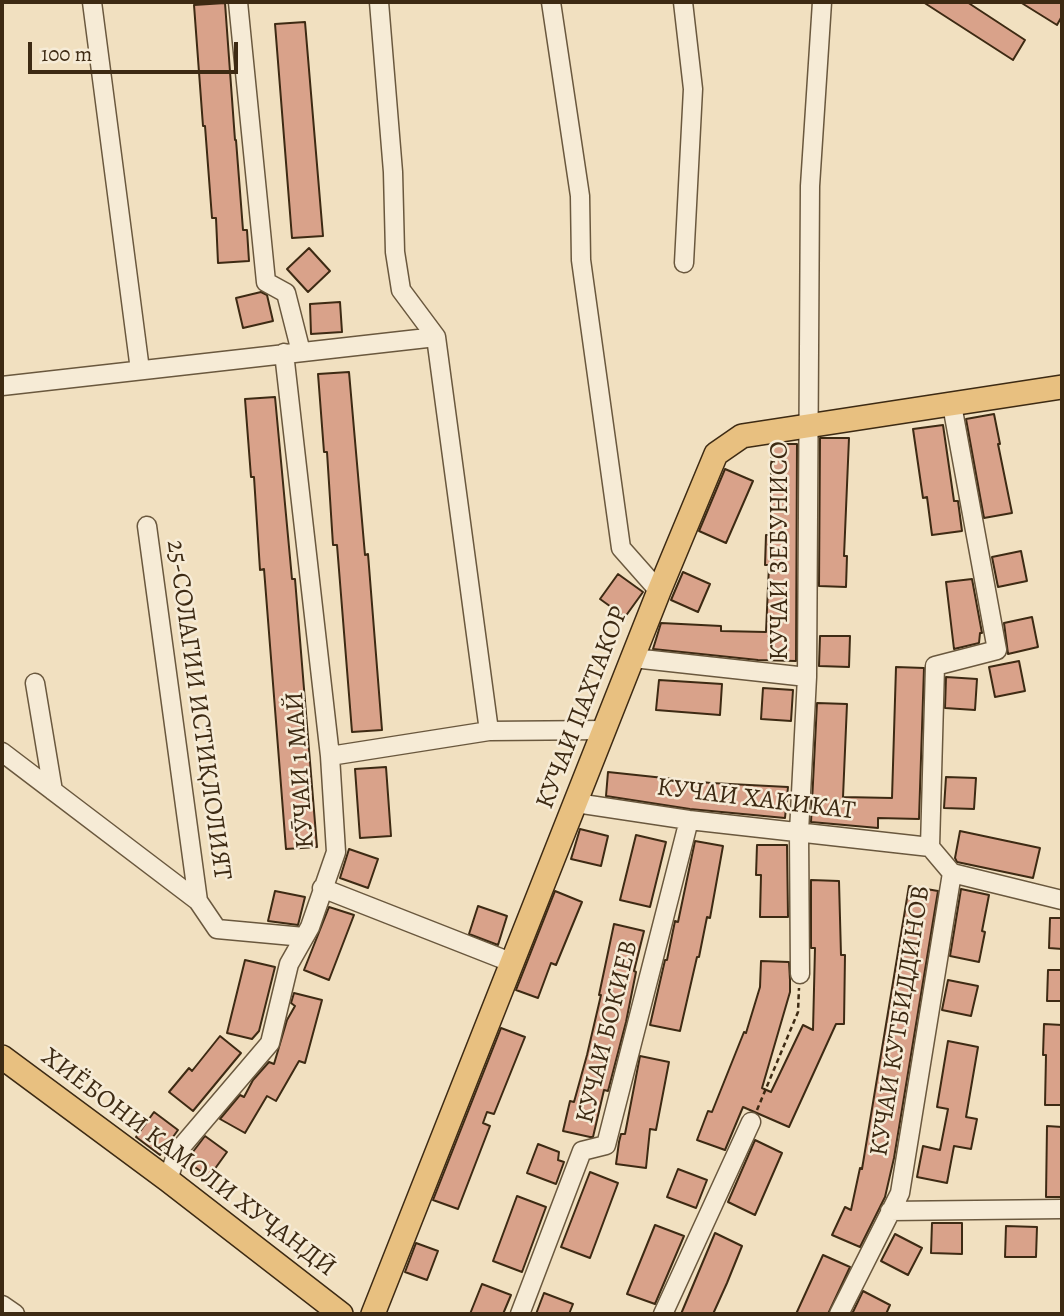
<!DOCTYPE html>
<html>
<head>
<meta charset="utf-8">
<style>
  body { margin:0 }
  #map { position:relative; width:1064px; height:1316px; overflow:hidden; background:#f1e0c0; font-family:Alegreya,serif }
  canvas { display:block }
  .frame { position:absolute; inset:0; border:4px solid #3d2a13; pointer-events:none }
  .scale { position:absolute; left:28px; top:42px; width:210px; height:32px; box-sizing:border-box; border:4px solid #3d2a13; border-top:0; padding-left:9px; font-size:21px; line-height:24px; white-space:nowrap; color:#3d2a13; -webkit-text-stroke:5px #f6ebd6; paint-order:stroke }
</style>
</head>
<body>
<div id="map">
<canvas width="1064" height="1316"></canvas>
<div class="frame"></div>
<div class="scale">100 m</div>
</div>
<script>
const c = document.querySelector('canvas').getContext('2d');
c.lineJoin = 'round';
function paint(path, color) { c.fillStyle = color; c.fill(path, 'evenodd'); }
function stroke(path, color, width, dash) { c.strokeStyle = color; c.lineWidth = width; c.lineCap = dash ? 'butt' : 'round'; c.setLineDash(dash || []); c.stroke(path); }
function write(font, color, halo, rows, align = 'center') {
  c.font = font + ' Alegreya,serif'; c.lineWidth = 5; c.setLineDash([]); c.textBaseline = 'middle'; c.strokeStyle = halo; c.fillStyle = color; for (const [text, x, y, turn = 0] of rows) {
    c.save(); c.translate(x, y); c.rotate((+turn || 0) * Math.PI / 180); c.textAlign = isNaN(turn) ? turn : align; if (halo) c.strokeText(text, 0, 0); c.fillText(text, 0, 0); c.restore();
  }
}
const building = new Path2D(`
  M923 2H967L1025 40 1013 60Z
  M1020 2H1062V16L1057 25Z
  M225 3 235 140H236L243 230H247L249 261 218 263 216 218H212L205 126H203L194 5Z
  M305 22 323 236 292 238 275 24Z
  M309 248 330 271 308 292 287 269Z
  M261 292 267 295 273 321 243 328 236 298Z
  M340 302 342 332 311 334 310 304Z
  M349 372 365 555 368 554 382 730 352 732 337 545H333L327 452H324L318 374Z
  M275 397 292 579H295L317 847 286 849 264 569 260 570 254 477H251L245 399Z
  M994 414 1000 444H998L1012 513 984 518 966 419Z
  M943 425 954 501H958L962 531 932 535 927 497 923 498 913 429Z
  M820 438H849L844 556H847L846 587 819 586Z
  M784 444H797L796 661 758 660 653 649 661 623 721 626V631L766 632 769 565H765L766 535H769L772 446Z
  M725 469 753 481 726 543 699 531Z
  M1021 551 1027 581 998 587 992 557Z
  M683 572 710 584 698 612 671 600Z
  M618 574 643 592 625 617 600 599Z
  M972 579 982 633H980L979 643 954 649 946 582Z
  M1032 617 1038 647 1008 654 1004 623Z
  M820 636H850L849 667 819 666Z
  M1019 661 1025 691 995 697 989 667Z
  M896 667 924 668 919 819 878 818V828L811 822 817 703 847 704 843 797 892 798Z
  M946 677 977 679 975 710 945 708Z
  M659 680 722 684 720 715 656 710Z
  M763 688 793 690 791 721 761 719Z
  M386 767 391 836 360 838 355 769Z
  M608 772 711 783 788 787 785 818 690 809 606 796Z
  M946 777 976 778 974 809 944 808Z
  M580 829 608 836 601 866 571 859Z
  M960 831 1040 848 1033 878 957 862 955 858Z
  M636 835 666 842 650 907 620 900Z
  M695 841 723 846 710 918 707 917 699 957H697L680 1031 650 1025 665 960H667L675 921 678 922Z
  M757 845H787L788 917H760L761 875H756Z
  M349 849 378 859 368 888 340 878Z
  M811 880 839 881 841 955H845L844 1024H836L789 1127 743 1107 725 1150 697 1140 708 1111 712 1112 744 1032 746 1033 760 987 761 961 789 962 790 980V992L762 1088 771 1092 803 1025 813 1030 815 948H811Z
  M909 886 938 891 894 1158 885 1197 860 1247 832 1235 845 1207 851 1210 860 1168 862 1169Z
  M961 889 989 895 982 931 985 932 979 962 950 956Z
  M275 891 305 897 298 925 268 921Z
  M555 891 582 902 556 965 551 963 538 998 516 990Z
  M478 906 507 916 498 945 469 934Z
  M329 907 354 915 329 980 304 970Z
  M1050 918H1062V949L1049 948Z
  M614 924 644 931 634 971 636 972 626 1022 608 1091 604 1090 593 1137H590L563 1131 570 1101 574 1102 587 1055 601 995H599Z
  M245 960 275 967 259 1031 252 1039 227 1033Z
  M1048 970H1062V1001H1047Z
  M948 980 978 986 971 1016 942 1010Z
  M294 993 322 1000 305 1063 299 1061 276 1101 267 1096 245 1133 220 1119 240 1095 244 1097 253 1080 269 1062 274 1064 287 1020 295 1006 291 1003Z
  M1044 1024 1062 1025V1105H1045L1046 1055H1043Z
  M501 1028 525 1037 494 1114 487 1112 483 1123 490 1126 458 1209 433 1200Z
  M220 1036 241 1053 193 1111 169 1092 189 1068 192 1071Z
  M948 1041 978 1047 966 1117 977 1119 971 1149 954 1146 947 1183 917 1177 923 1146 940 1150 948 1109 937 1107Z
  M640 1056 669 1062 656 1130 650 1129 646 1168 616 1164 619 1142 621 1134H625Z
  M154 1112 178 1130 160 1155 136 1137Z
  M1047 1126 1062 1127V1197H1046Z
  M205 1136 227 1152 209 1177 186 1161Z
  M755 1140 782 1153 755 1215 728 1202Z
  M538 1144 559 1152 558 1160 564 1162 556 1184 527 1173Z
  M678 1169 707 1180 696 1208 667 1197Z
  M590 1172 618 1183 590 1258 561 1247Z
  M517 1196 546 1207 522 1272 493 1261Z
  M932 1223H962V1254L931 1253Z
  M655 1225 684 1236 655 1304 627 1294Z
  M1006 1226 1037 1227 1036 1257H1005Z
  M715 1233 742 1246 727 1283 713 1314H681Z
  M895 1234 922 1248 908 1275 881 1261Z
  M416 1243 438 1251 427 1280 405 1272Z
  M823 1255 850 1267 828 1314H796Z
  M482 1284 511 1295 503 1314H470Z
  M863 1291 890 1305 886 1314H852Z
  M544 1293 573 1304 569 1314H536Z`);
paint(building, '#d9a28a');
stroke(building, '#3d2a13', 2);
const minor = new Path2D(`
  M92 2 140 370
  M238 2 266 282 286 293 301 352
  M379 2 393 172 395 252 401 290 436 337 489 731
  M551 2 580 196 581 260 621 548 659 591
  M683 2 693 89 684 263
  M2 386 436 337
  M147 526 198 901
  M633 658 807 677
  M35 683 53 791
  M2 752 198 901 217 929 304 937
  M330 756 489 731 605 730
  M576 803 689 820 930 847
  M952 873 1062 900
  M322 888 513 963
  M800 974 799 832 807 677 810 186 822 2
  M168 1180 177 1152 270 1043 289 964 310 927 336 852 330 756 284 353
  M890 1211 1062 1209
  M2 1305 15 1314
  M520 1314 582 1151 606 1145 689 820
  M663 1314 751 1122
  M839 1314 900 1193 952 873 930 847 935 666 997 650 952 405`);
const major = new Path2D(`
  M2 1057 168 1180 341 1314
  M373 1314 659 591 716 454 742 436 1062 387`);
stroke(minor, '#6a583e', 21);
stroke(major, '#3d2a13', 26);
stroke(new Path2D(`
  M757 1110 798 1012 799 988`), '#3d2a13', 2.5, [5, 3.5]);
stroke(minor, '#f6ebd6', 18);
stroke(major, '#e8c080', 23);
write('26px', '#3d2a13', '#f6ebd6', [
  ["КУЧАИ ЗЕБУНИСО",781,551,-90],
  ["КУЧАИ ПАХТАКОР",583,708,-69],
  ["25-СОЛАГИИ ИСТИҚЛОЛИЯТ",198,710,82],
  ["КӮЧАИ 1 МАЙ",301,770,-94],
  ["КУЧАИ ХАКИКАТ",756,800,7],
  ["КУЧАИ КУТБИДДИНОВ",901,1021,-81],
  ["КУЧАИ БОКИЕВ",608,1032,-76],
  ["ХИЁБОНИ КАМОЛИ ХУҶАНДӢ",188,1163,37]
]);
</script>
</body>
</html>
